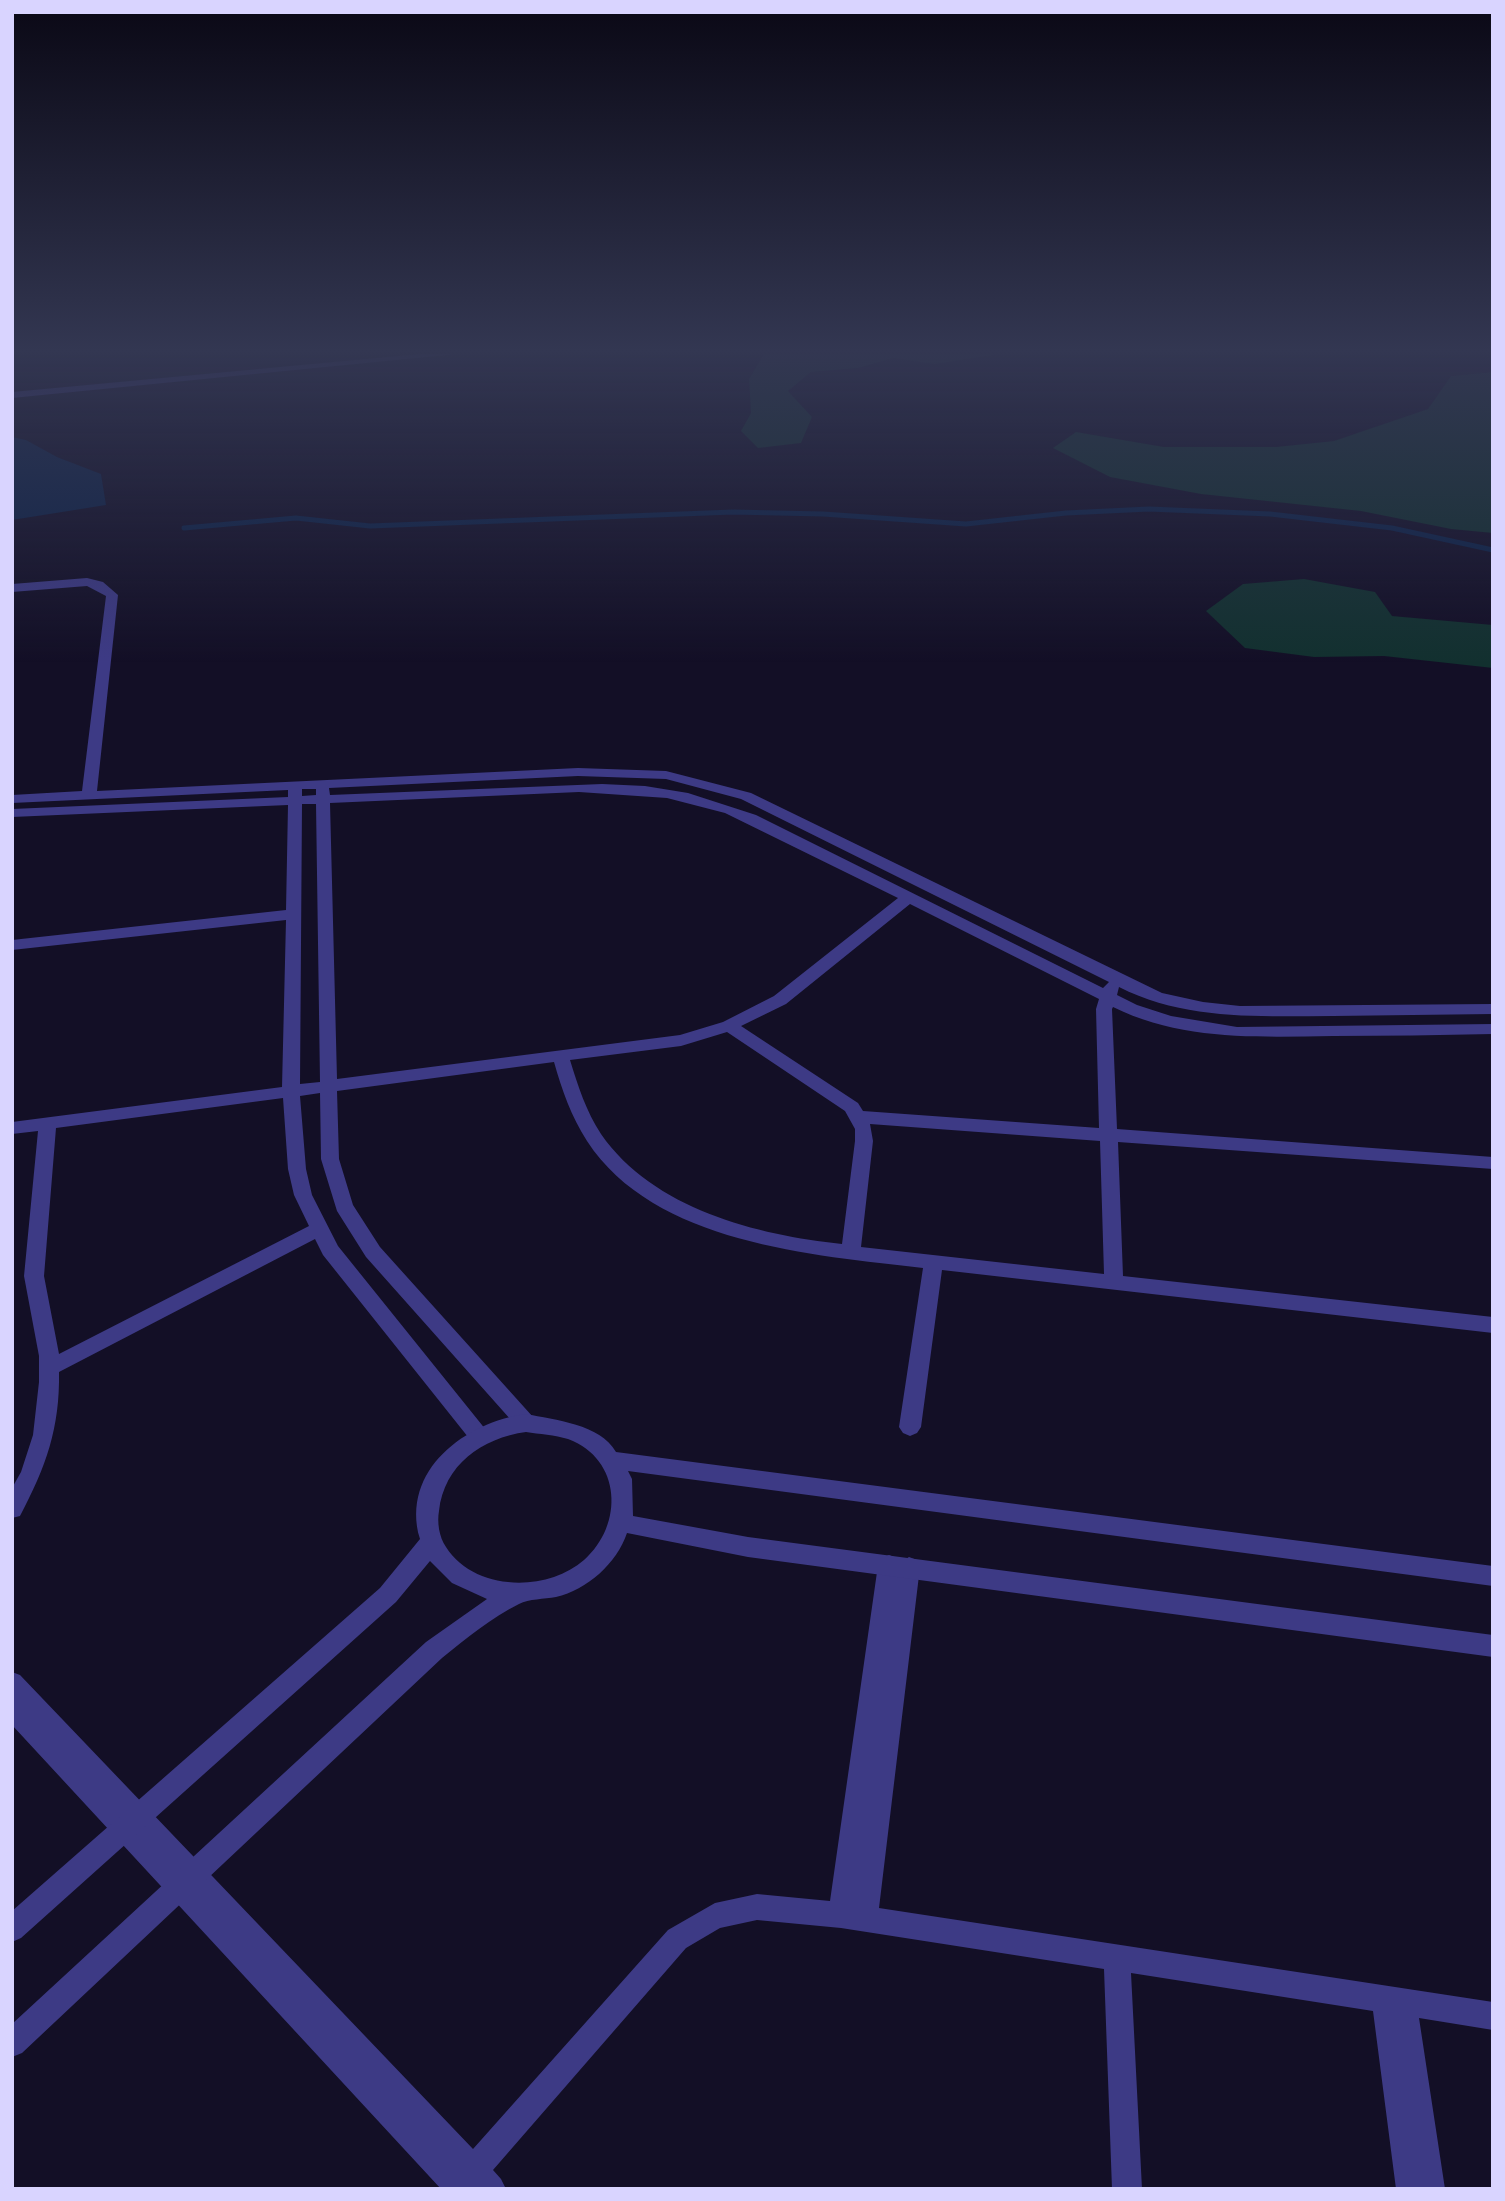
<!DOCTYPE html>
<html>
<head>
<meta charset="utf-8">
<style>
  body { margin:0 }
  #map { position:relative; width:1505px; height:2201px; overflow:hidden; background:#130f26; font-family:Figtree,sans-serif }
  canvas { display:block }
  .frame { position:absolute; inset:0; border:14px solid #d9d4ff; pointer-events:none }
</style>
</head>
<body>
<div id="map">
<canvas width="1505" height="2201"></canvas>
<div class="frame"></div>
</div>
<script>
const c = document.querySelector('canvas').getContext('2d');
c.lineJoin = 'round';
function paint(path, color) { c.fillStyle = color; c.fill(path, 'evenodd'); }
function stroke(path, color, width, dash) { c.strokeStyle = color; c.lineWidth = width; c.lineCap = dash ? 'butt' : 'round'; c.setLineDash(dash || []); c.stroke(path); }
paint(new Path2D(`
  M764 354H999L935 364 893 358 858 368 811 372 788 391 812 417 801 443 758 448 741 431 751 413 749 379Z
  M1493 372V533L1451 529 1361 511 1201 494 1110 477 1053 448 1076 432 1164 447H1276L1334 441 1428 409 1451 376Z
  M1304 579 1375 592 1392 616 1493 625V668L1384 656 1314 657 1245 648 1206 611 1243 584Z`), '#12302f');
paint(new Path2D(`
  M12 437 26 440 57 457 101 474 106 505 12 520Z`), '#0c2248');
stroke(new Path2D(`
  M184 528 296 518 370 526 733 512 823 514 966 524 1066 513 1149 509 1270 514 1392 528 1493 550`), '#0c2248', 5);
paint(new Path2D(`
  M419 354H457L12 398V392Z
  M87 578 103 582 118 595 97 791 578 768 666 771 751 793 1162 993 1203 1002 1240 1006 1493 1004V1014C1439 1015 1386 1015 1333 1016 1260 1016 1186 1021 1119 987L1117 995 1137 1005 1171 1016 1237 1027 1493 1024V1034C1439 1035 1386 1036 1333 1036 1258 1037 1182 1041 1113 1007L1112 1009 1117 1129 1493 1157V1169L1118 1142 1123 1276 1493 1317V1333L942 1270 921 1427 917 1433 910 1436 903 1433 899 1427 923 1268C813 1255 654 1244 587 1141 571 1116 562 1090 554 1062L337 1091 339 1159 353 1205 380 1247 533 1417 536 1423 533 1429 526 1432 519 1429 366 1257 337 1211 321 1159 320 1093 300 1096 306 1169 312 1195 338 1246 486 1430 490 1436 486 1442 479 1445 472 1442 323 1255 315 1239 59 1372C60 1428 46 1467 20 1516L12 1518V1488L21 1472 33 1435 39 1382V1356L24 1276 38 1131 12 1134V1122L282 1087 286 920 12 950V940L286 910 288 805 12 817V809L288 797V790L12 803V795L82 791 106 596 87 586 12 592V584ZM578 776 666 779 741 799 1109 982 1103 988 756 815 688 793 645 786 602 784 330 795 329 788ZM302 789H316V795L302 796ZM579 792 667 798 725 813 898 898 774 996 723 1022 680 1035 337 1079 330 803ZM302 804H316L320 1082 300 1084ZM910 904 1099 999 1096 1009 1099 1128 863 1111 858 1103 741 1026 786 1004ZM727 1032 845 1111 855 1129V1141L842 1244C757 1235 653 1209 601 1134 586 1111 578 1086 570 1060L681 1046ZM283 1098 288 1169 294 1195 309 1226 59 1354 44 1276 56 1128ZM870 1124 1100 1141 1104 1274 861 1247 873 1141Z
  M889 1555 897 1558 899 1563 909 1557 917 1560 920 1567 879 1908 1493 2002V2030L1419 2018 1445 2189H1396L1373 2011 1131 1973 1142 2189H1112L1104 1969 841 1928 757 1920 720 1928 686 1948 493 2170 501 2179 506 2189H441L12 1725V1672L20 1675 473 2149 668 1930 715 1903 757 1894 830 1901 878 1565 881 1558Z`), '#3d3a85');
paint(new Path2D(`
  M526 1414C555 1420 600 1424 616 1452L1493 1566V1586L628 1471 632 1479 633 1516 748 1537 1493 1635V1657L748 1557 627 1533C617 1563 587 1590 556 1597 544 1599 529 1599 519 1604 491 1618 467 1638 442 1658L22 2053 12 2057V2024L426 1642 487 1599 452 1583 430 1561 396 1602 21 1938 12 1942V1911L380 1588 420 1539C400 1470 466 1422 526 1414ZM526 1432C539 1434 555 1435 568 1439 622 1459 624 1525 584 1560 546 1593 474 1591 446 1547 439 1537 437 1522 439 1511 444 1465 482 1438 526 1432Z`), '#3d3a85');
const sky = c.createLinearGradient(0, 0, 0, 663);
sky.addColorStop(0, '#0a0815');
sky.addColorStop(0.53, '#333752');
sky.addColorStop(1, '#33375200');
c.fillStyle = sky;
c.fillRect(0, 0, 1505, 663);
</script>
</body>
</html>
